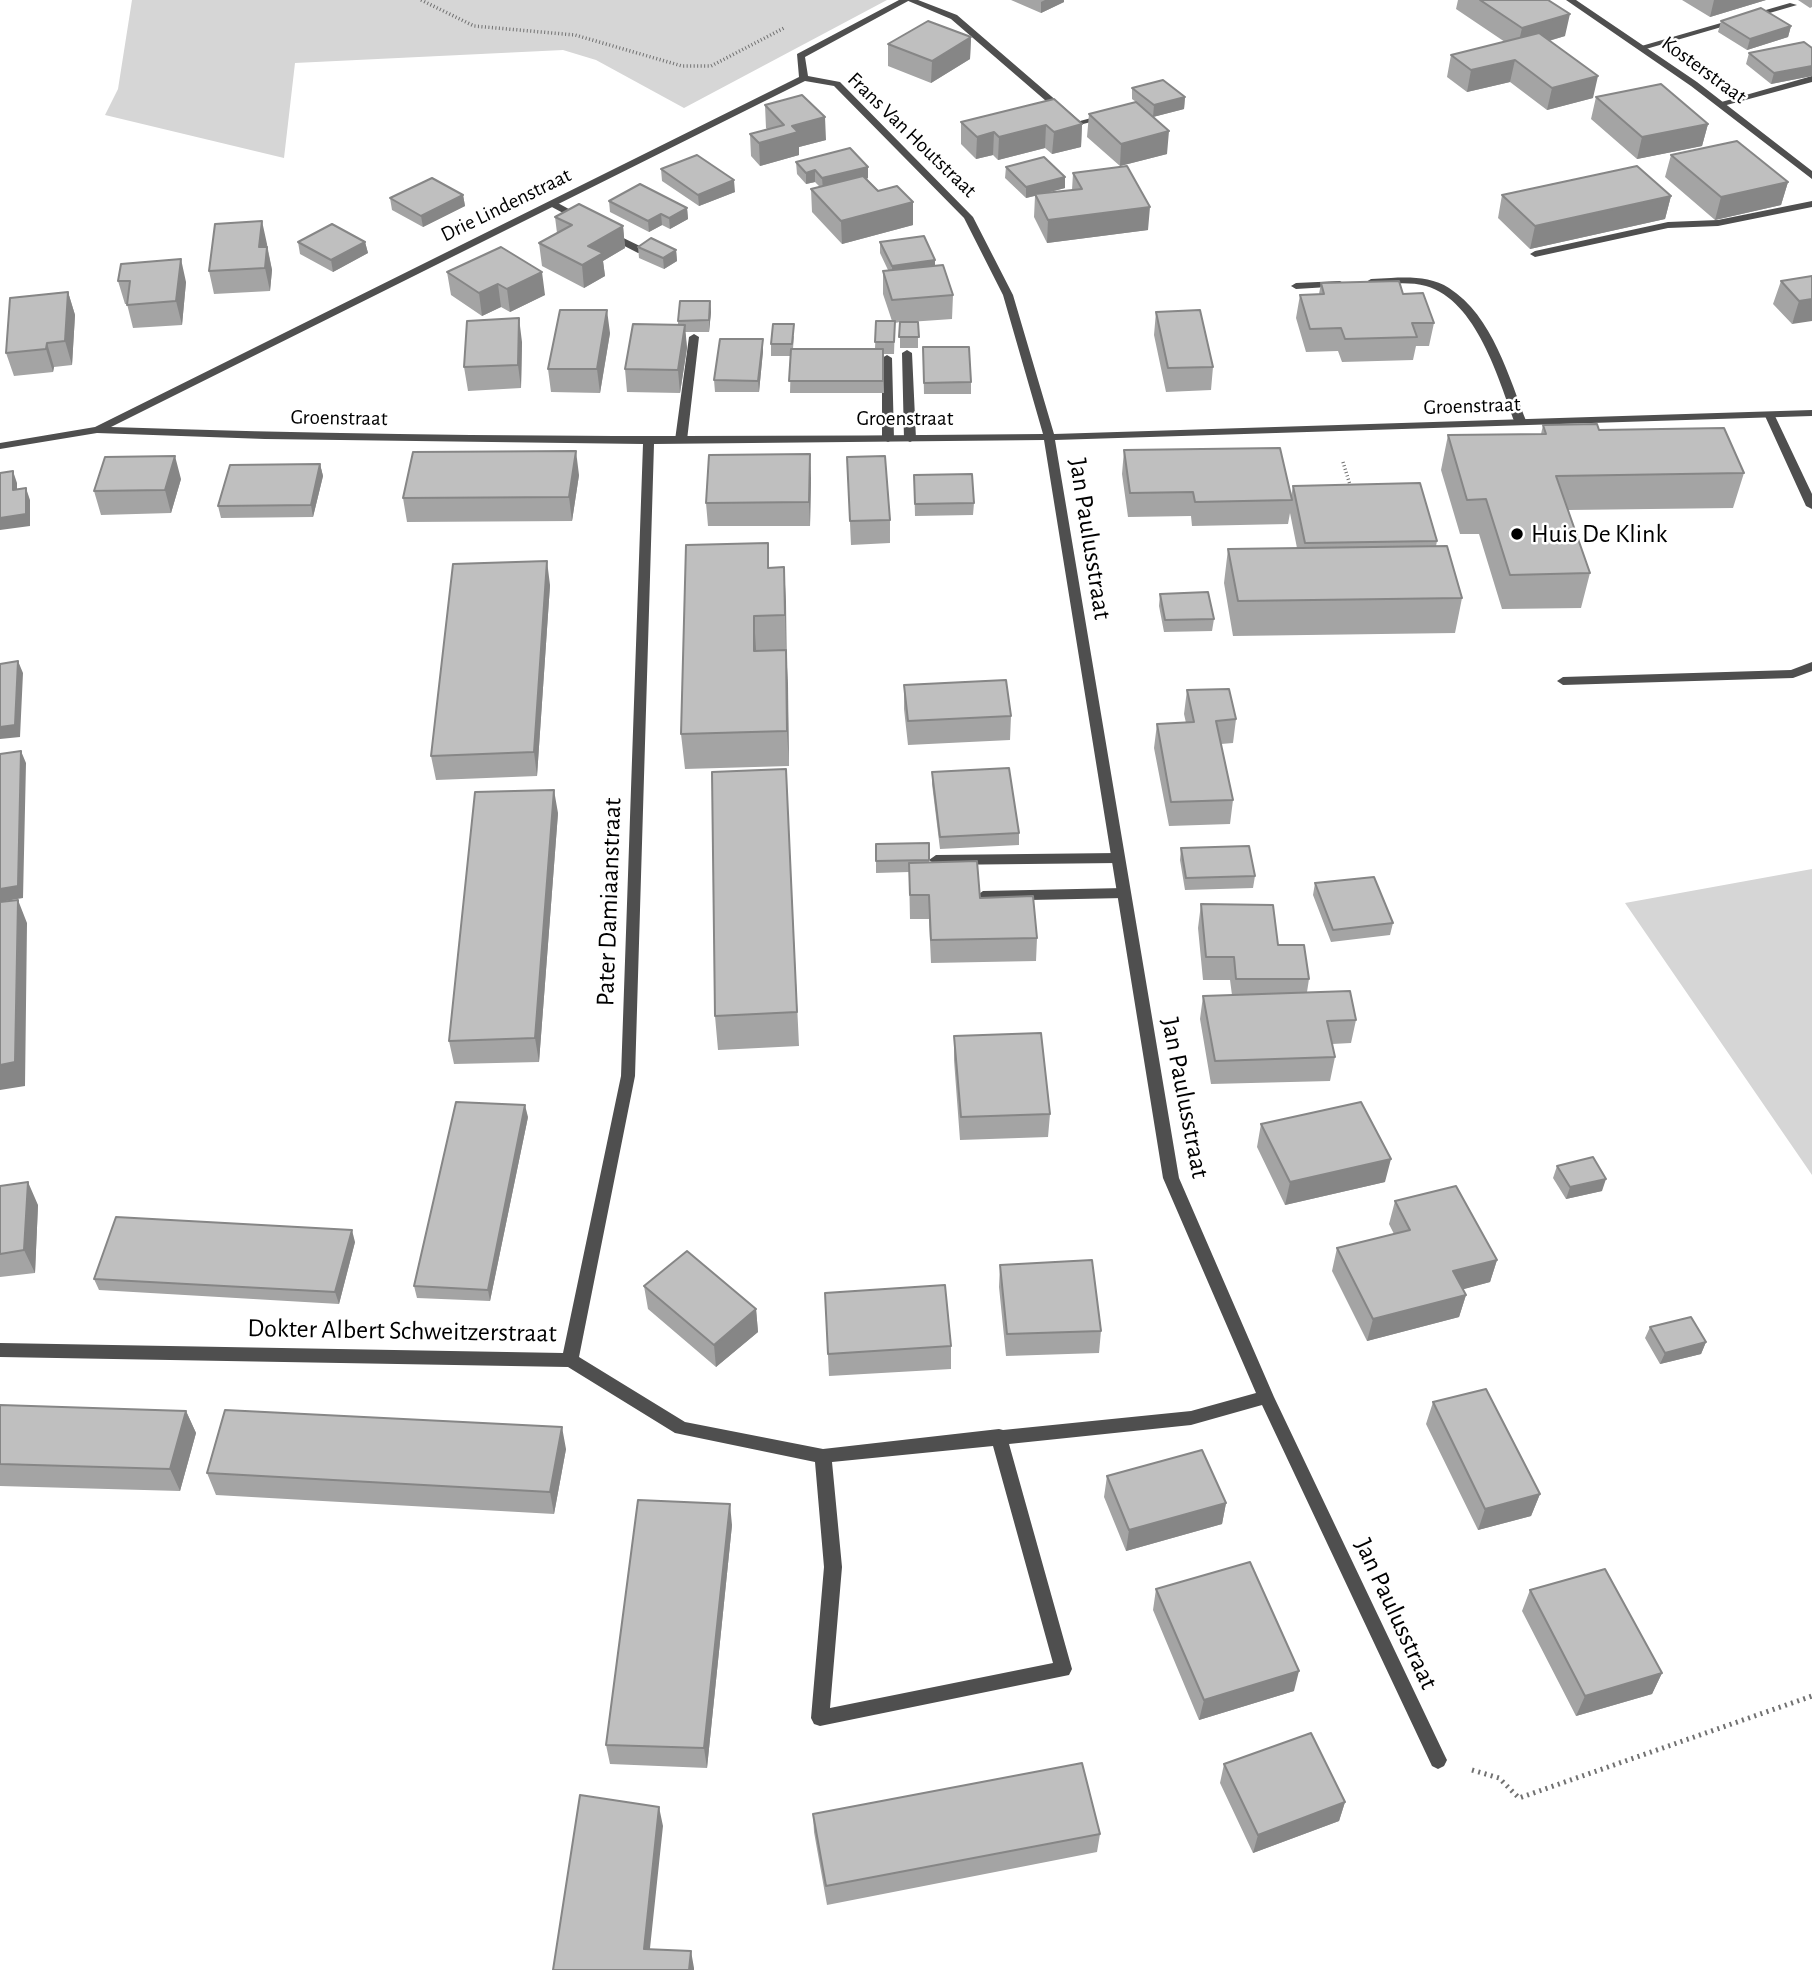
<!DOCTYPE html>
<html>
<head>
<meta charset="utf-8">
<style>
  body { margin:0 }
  canvas { display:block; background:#fff }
</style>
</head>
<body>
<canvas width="1812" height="1970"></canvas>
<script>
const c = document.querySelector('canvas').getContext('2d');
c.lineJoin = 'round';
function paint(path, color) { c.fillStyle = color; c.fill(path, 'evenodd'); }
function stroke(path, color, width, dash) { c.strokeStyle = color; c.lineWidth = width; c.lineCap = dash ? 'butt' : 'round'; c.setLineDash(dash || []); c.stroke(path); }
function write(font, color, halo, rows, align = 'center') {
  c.font = font + ' "Alegreya Sans",sans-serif'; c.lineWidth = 5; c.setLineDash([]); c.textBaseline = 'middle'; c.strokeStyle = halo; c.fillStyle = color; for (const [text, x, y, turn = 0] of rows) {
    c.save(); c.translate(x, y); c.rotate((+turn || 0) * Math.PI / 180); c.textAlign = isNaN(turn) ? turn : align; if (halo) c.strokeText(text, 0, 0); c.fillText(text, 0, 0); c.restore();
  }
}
paint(new Path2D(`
  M132 0H887L684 108 596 60 563 50 295 63 284 158 105 115 118 89Z
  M1812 869V1175L1625 903Z`), '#d6d6d6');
stroke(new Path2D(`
  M421 0 474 26 575 35 682 66H711L784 28
  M1343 462 1351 488`), '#717171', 3.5, [1, 2.5]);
stroke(new Path2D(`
  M1472 1770 1499 1778 1519 1798 1812 1696`), '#717171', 5, [2, 4.5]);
paint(new Path2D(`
  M906 0H918L957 15 1080 121 1106 114 1111 117 1075 126 951 19Z
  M1790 3 1797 5 1646 49 1638 47Z
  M1812 76V82L1723 106 1718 103Z
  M1812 201V207L1718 226 1668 228 1535 257 1530 254 1535 251 1668 222 1718 220Z
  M550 202H556L587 219 578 221 550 206Z
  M609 231 646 249 647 251 638 253 605 236 604 234Z
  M1391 278C1410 277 1432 277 1449 288 1493 316 1509 378 1527 423L1525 425H1517L1515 423C1498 378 1477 301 1426 286 1409 281 1388 284 1371 285L1366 282 1371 279Z
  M1340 281 1345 284 1344 286 1296 289 1291 286 1296 283Z
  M694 334 699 337 687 440 681 443 675 440 689 337Z
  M907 350 912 353 916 439 910 442 904 439 902 353Z
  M887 355 892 358 894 439 888 442 882 439V358Z
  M1770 413 1775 416 1812 494V509L1806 506 1765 416Z
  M1812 662V671L1793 678 1563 685 1557 681 1563 677 1791 670Z
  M1118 853 1125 858 1118 863 936 865 929 860 936 855Z
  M1124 888 1131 893 1124 898 983 901 976 896 983 891Z`), '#4f4f4f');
paint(new Path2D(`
  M899 0H910L805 57 808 76 840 82 973 217 1013 295 1054 434 1812 410V416L1055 440 1179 1178 1274 1397 1444 1754 1447 1760 1444 1766 1438 1769 1432 1766 1262 1405 1191 1425 1009 1444 1072 1669 1069 1675 820 1726 814 1724 811 1718 824 1567 815 1462 675 1433 568 1367 0 1357V1343L563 1353 621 1076 643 444 265 439 97 433 0 449V443L95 427 799 77 797 54ZM805 81 834 86 964 218 1003 295 1043 434C732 437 422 438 111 427ZM1044 440 1163 1178 1256 1393 1191 1411 1003 1430 999 1429 823 1449 685 1422 579 1357 635 1076 654 444ZM993 1446 1053 1663 830 1708 842 1567 832 1462Z
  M1566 0H1576L1697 82 1812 171V179L1691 86Z`), '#4f4f4f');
paint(new Path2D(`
  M1011 0H1064V2L1041 13Z
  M1458 0H1548L1565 36 1549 41 1593 98 1547 110 1510 82 1467 92 1447 77 1451 55 1505 42 1456 9Z
  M1682 0H1766L1710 17Z
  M1798 0H1812V7L1810 8Z
  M1721 21 1791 26 1788 37 1747 50 1718 32Z
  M971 37 970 59 931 83 888 66V44Z
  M1812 48V76L1771 84 1746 64 1749 53Z
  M1132 88 1185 97 1184 109 1153 117 1167 154 1120 166 1087 137 1089 114 1136 102 1132 99Z
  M1596 97 1708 124 1702 146 1637 159 1591 119Z
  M765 105 826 140 799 147V155L760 166 751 156 750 134 767 129 766 128Z
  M961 122 1082 124 1081 147 1052 154 1045 148 998 160 993 155 976 159 961 144Z
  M1671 155 1788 182 1781 205 1715 220 1665 177Z
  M796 162 868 178 867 179 913 225 842 244 812 212 811 189 820 187 815 182 806 184 797 174Z
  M1006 167 1065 188 1046 193 1072 190 1073 173 1148 230 1047 243 1034 217 1035 196 1026 198 1005 178Z
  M661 169 735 192 699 206 662 181Z
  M463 195 465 206 423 227 392 210 390 198Z
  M1502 195 1671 196 1665 219 1530 249 1498 218Z
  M609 201 687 208 688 219 670 229 662 225 649 232 610 212Z
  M555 217 623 226 625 248 603 261 605 276 584 288 542 266 539 243 557 233Z
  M298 242H365L368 253 333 272 300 254Z
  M880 242 935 266 953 295 952 319 909 322H918V348H900V322L895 323 894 354H883L884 393H790L791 356H771V344L794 336 793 349H875L876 321H892L883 294V271L888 270 880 253Z
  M267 244 272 270 270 291 214 294 209 271Z
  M501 247 545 295 510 312 501 307 482 316 451 295 447 272Z
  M638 247 676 250 677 261 664 269 639 258Z
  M121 264 186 282 182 325 133 328 127 304H125L118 281Z
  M1812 276 1792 324 1773 304 1781 281Z
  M1321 283 1403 294 1434 323 1429 346H1416L1413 360 1342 362 1338 351 1306 352 1296 318 1300 295 1319 294Z
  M68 292 75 315 72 365 54 367 53 372 14 376 6 353Z
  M710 301 711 312 709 332H685L687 348 680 393 627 392 625 369 678 325V321Z
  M1156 312 1213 367 1211 390 1166 392 1154 335Z
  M610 333 600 393 551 392 548 369Z
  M763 339V351L759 392H715L714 380Z
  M522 342 521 388 468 391 464 367Z
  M923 347 971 382V394H924Z
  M1543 425 1599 430 1744 473 1733 508 1568 510 1590 573 1581 608 1502 609 1479 534H1460L1441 470 1448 435 1541 434Z
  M1124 450 1291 496 1293 486 1437 541 1436 546 1462 598 1455 633 1233 636 1224 583 1228 549 1297 548 1290 513 1288 524 1192 526 1191 516 1128 517 1122 474Z
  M847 457 890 520V543L851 545Z
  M320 464 323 476 313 517 221 518 218 506Z
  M579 475 572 521 407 522 403 498Z
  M914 475 974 503 973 515 915 516Z
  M811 478 810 526H708L706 503Z
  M181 479 171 513 101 515 94 491Z
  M769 568 786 602 789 766 685 769 681 734Z
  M550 585 537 776 436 780 431 756Z
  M1160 594 1214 619 1212 631 1164 632 1159 606Z
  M904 685 1011 716 1010 740 908 745 904 709Z
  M1187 690 1236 719 1233 743 1221 744 1233 800 1230 824 1169 826 1154 748 1157 724 1186 723 1184 714Z
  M786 769 799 1046 718 1050 715 1016Z
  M932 772 1019 833V845L940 849 932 784Z
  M558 813 539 1062 454 1064 449 1041Z
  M929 843V862L1037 938 1036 961 931 963 929 919H910L909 872 876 873V844Z
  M1181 848 1255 876 1253 888 1185 890 1180 860Z
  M1315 883 1393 923 1390 935 1331 942 1313 895Z
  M1201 904 1278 945 1309 979 1307 992 1356 1020 1351 1043 1332 1044 1335 1057 1330 1081 1211 1084 1200 1019 1203 996 1232 995 1230 980H1203L1198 928Z
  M954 1036 1050 1114 1048 1137 960 1140 954 1060Z
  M528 1117 490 1301 417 1298 414 1286Z
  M1261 1124 1385 1182 1285 1205 1257 1147Z
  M1557 1166 1602 1191 1566 1199 1553 1178Z
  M0 1186 38 1205 35 1273 0 1277Z
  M1395 1201 1497 1260 1490 1282 1463 1289 1466 1295 1459 1317 1367 1341 1332 1271 1337 1248 1394 1234 1389 1224Z
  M355 1242 339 1304 99 1290 94 1279Z
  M1000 1265 1101 1331 1099 1353 1006 1356 999 1287Z
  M644 1286 756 1309 758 1332 716 1367 648 1309Z
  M825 1293 951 1346V1369L829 1376Z
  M1650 1327 1706 1342 1701 1354 1660 1364 1645 1338Z
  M1433 1402 1540 1494 1531 1516 1478 1530 1426 1424Z
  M0 1405 186 1411 196 1433 180 1491 0 1486Z
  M566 1449 554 1514 216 1495 207 1473Z
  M1107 1476 1226 1503 1222 1524 1126 1551 1104 1497Z
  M732 1525 707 1768 610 1764 606 1745Z
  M1156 1589 1294 1691 1199 1720 1153 1610Z
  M1530 1590 1662 1673 1652 1694 1576 1716 1522 1611Z
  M1224 1764 1345 1802 1339 1821 1253 1853 1220 1783Z
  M813 1814 1100 1834 1097 1852 827 1905 814 1832Z`), '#a4a4a4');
paint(new Path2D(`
  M1045 0H1064V2L1041 13V2Z
  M1714 0H1766L1710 17Z
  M1570 14 1565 36 1517 50 1522 28Z
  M1791 26 1788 37 1747 50 1750 39Z
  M971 37 970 59 931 83 932 61Z
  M1515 60 1510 82 1467 92 1471 70Z
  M1812 66V76L1771 84 1774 73Z
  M1598 76 1593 98 1547 110 1552 88Z
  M1185 97 1184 109 1153 117 1154 105Z
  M825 117 826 140 799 147V155L760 166 759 143 792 126Z
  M1082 124 1081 147 1052 154 1054 132Z
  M1708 124 1702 146 1637 159 1642 137Z
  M1046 125 1045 148 998 160 999 137Z
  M1169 131 1167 154 1120 166 1121 144Z
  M994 132 993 155 976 159 977 137Z
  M868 167V178L823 190 822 178Z
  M815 170V182L806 184V173Z
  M1065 177V188L1026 198V187Z
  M734 180 735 192 699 206 698 195Z
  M1788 182 1781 205 1715 220 1721 197Z
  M463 195 465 206 423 227 421 216Z
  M1671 196 1665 219 1530 249 1535 226Z
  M913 202V225L842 244 841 221Z
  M1150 207 1148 230 1047 243 1048 220Z
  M687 208 688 219 670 229 669 218Z
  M661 214 662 225 649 232 648 221Z
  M262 221 267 244 264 268 259 247Z
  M623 226 625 248 603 261 605 276 584 288 582 265 588 246Z
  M365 242 368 253 333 272 331 260Z
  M267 247 272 270 270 291 265 268Z
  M676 250 677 261 664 269 663 258Z
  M181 259 186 282 182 325 176 301Z
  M935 260V272L892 278V266Z
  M542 272 545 295 510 312 507 289Z
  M498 284 501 307 482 316 479 293Z
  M68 292 75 315 72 365 65 341Z
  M1812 299V321L1792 324 1799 301Z
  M710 301 711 312 709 332V320Z
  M607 310 610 333 600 393 597 369Z
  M519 318 522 342 521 388 518 365Z
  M685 325 687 348 680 393 678 370Z
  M763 339V351L759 392 758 381Z
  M47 343 54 367 53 372 46 349Z
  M576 451 579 475 572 521 569 497Z
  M810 454 811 478 810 526 809 502Z
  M175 456 181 479 171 513 165 490Z
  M320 464 323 476 313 517 311 505Z
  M13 471 17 483V502L13 490Z
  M26 488 30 500V526L0 530V518Z
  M547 561 550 585 537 776 534 752Z
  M784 567 786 602V649L785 615Z
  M754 616 756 650 754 651Z
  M786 650 788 684 789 766 787 731Z
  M18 661 23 673 20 737 0 739V727Z
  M21 751 26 763 23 898 0 902V889Z
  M554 790 558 813 539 1062 535 1038Z
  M18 900 27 923 25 1086 0 1090V1065Z
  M525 1105 528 1117 490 1301 488 1290Z
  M1391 1159 1385 1182 1285 1205 1290 1182Z
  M1606 1179 1602 1191 1566 1199 1570 1187Z
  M28 1182 38 1205 35 1273 24 1250Z
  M352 1230 355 1242 339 1304 335 1292Z
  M1497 1260 1490 1282 1446 1294 1453 1271Z
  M1466 1295 1459 1317 1367 1341 1373 1319Z
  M756 1309 758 1332 716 1367 714 1345Z
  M1706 1342 1701 1354 1660 1364 1665 1353Z
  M186 1411 196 1433 180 1491 170 1469Z
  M562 1427 566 1449 554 1514 550 1492Z
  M1540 1494 1531 1516 1478 1530 1485 1509Z
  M1226 1503 1222 1524 1126 1551 1129 1530Z
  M730 1504 732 1525 707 1768 704 1748Z
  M1299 1671 1294 1691 1199 1720 1204 1700Z
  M1662 1673 1652 1694 1576 1716 1585 1696Z
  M1345 1802 1339 1821 1253 1853 1258 1835Z
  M659 1807 663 1826 648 1967 644 1949Z
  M691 1951 694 1968V1970H689Z`), '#868686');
const building = new Path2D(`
  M1480 0H1548L1570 14 1522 28Z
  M1761 8 1791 26 1750 39 1721 21Z
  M928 21 971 37 932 61 888 44Z
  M1539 33 1598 76 1552 88 1515 60 1471 70 1451 55Z
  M1804 42 1812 48V66L1774 73 1749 53Z
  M1163 80 1185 97 1154 105 1132 88Z
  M1661 84 1708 124 1642 137 1596 97Z
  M802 95 825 117 792 126 798 132 759 143 750 134 784 125 765 105Z
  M1054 99 1082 124 1054 132 1046 125 999 137 994 132 977 137 961 122Z
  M1136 102 1169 131 1121 144 1089 114Z
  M1737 141 1788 182 1721 197 1671 155Z
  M850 148 868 167 822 178 815 170 806 173 796 162Z
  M697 155 734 180 698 195 661 169Z
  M1044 157 1065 177 1026 187 1006 167Z
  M1127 166 1150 207 1048 220 1035 194 1082 189 1073 173Z
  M1637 166 1671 196 1535 226 1502 195Z
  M863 176 878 191 897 186 913 202 841 221 811 189Z
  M432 178 463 195 421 216 390 198Z
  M640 184 687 208 669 218 661 214 648 221 609 201Z
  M579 204 623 226 588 246 603 253 582 265 539 243 572 225 555 217Z
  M262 221 259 247H267L265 268 209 271 215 224Z
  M332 224 365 242 331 260 298 242Z
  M924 236 935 260 892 266 880 242Z
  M651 238 676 250 663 258 638 247Z
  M501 247 542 272 507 289 498 284 479 293 447 272Z
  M181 259 176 301 127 305 130 281H118L121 264Z
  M943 265 953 295 892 300 883 271Z
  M1812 276V299L1799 301 1781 281Z
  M1399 281 1403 294 1423 293 1434 323H1412L1417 337 1345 339 1341 328 1310 329 1300 295 1324 294 1321 283Z
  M68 292 65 341 47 343 46 349 6 353 10 298Z
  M680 301H710L709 320 678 321Z
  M560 310H607L597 369H548Z
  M1200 310 1213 367 1168 368 1156 312Z
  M519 318 518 365 464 367 467 321Z
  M876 321H895L894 342H875Z
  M900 322H918L919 337H899Z
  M633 324 685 325 678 370 625 369Z
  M773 324H794L792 344H771Z
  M720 339H763L758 381 714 380Z
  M923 347H969L971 382 924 383Z
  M791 349H883V381H789Z
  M1597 424 1599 430 1724 428 1744 473 1556 476 1590 573 1510 575 1486 499 1467 500 1448 435 1546 434 1543 425Z
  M1280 448 1292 500 1195 502 1193 492 1130 493 1124 450Z
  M576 451 569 497 403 498 413 452Z
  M810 454 809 502 706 503 709 455Z
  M175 456 165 490 94 491 105 457Z
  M885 456 890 520 850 521 847 457Z
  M320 464 311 505 218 506 230 465Z
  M13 471V490L26 488V514L0 518V473Z
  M972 474 974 503 915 504 914 475Z
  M1420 483 1437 541 1305 543 1293 486Z
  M768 543V568L784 567 785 615 754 616V651L786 650 787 731 681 734 686 545Z
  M1447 546 1462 598 1238 601 1228 549Z
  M547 561 534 752 431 756 453 564Z
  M1208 592 1214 619 1165 620 1160 594Z
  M18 661 15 725 0 727V664Z
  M1006 680 1011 716 908 721 904 685Z
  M1229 689 1236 719 1216 721 1233 800 1171 802 1157 724 1194 722 1187 690Z
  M21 751 18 886 0 889V754Z
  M1009 768 1019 833 940 837 932 772Z
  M786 769 797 1012 715 1016 712 772Z
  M554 790 535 1038 449 1041 475 792Z
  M929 843V860L876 861V844Z
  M1249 846 1255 876 1186 878 1181 848Z
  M977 861 980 898 1033 896 1037 938 931 940 929 895H910L909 863Z
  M1374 877 1393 923 1333 930 1315 883Z
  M18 900 15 1062 0 1065V902Z
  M1201 904 1273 905 1278 945H1304L1309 979H1236L1234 957H1206Z
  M1350 991 1356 1020 1327 1021 1335 1057 1215 1061 1203 996Z
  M1041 1033 1050 1114 961 1117 954 1036Z
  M456 1102 525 1105 488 1290 414 1286Z
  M1361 1102 1391 1159 1290 1182 1261 1124Z
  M1593 1157 1606 1179 1570 1187 1557 1166Z
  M28 1182 24 1250 0 1254V1186Z
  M1456 1186 1497 1260 1453 1271 1466 1295 1373 1319 1337 1248 1410 1230 1395 1201Z
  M116 1217 352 1230 335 1292 94 1279Z
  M687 1251 756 1309 714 1345 644 1286Z
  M1092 1260 1101 1331 1007 1334 1000 1265Z
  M945 1285 951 1346 828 1354 825 1293Z
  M1691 1317 1706 1342 1665 1353 1650 1327Z
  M1486 1389 1540 1494 1485 1509 1433 1402Z
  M0 1405 186 1411 170 1469 0 1464Z
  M225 1410 562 1427 550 1492 207 1473Z
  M1202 1450 1226 1503 1129 1530 1107 1476Z
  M638 1500 730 1504 704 1748 606 1745Z
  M1250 1562 1299 1671 1204 1700 1156 1589Z
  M1605 1569 1662 1673 1585 1696 1530 1590Z
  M1311 1733 1345 1802 1258 1835 1224 1764Z
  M1082 1763 1100 1834 826 1886 813 1814Z
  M580 1795 659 1807 644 1949 691 1951 689 1970H553Z`);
paint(building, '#bfbfbf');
stroke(building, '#868686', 2);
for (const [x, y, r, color] of [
  [1517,534,7,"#000"]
]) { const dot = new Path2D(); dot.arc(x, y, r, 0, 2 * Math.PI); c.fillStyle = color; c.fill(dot); stroke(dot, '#fff', 2.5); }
write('21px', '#000', '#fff', [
  ["Kosterstraat",1704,70,36],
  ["Frans Van Houtstraat",912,135,44],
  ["Drie Lindenstraat",506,205,-26],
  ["Groenstraat",1472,406,-2],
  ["Groenstraat",339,418,1],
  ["Groenstraat",905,419]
]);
write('26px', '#000', '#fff', [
  ["Huis De Klink",1531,534]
], 'left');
write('26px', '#000', '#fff', [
  ["Jan Paulusstraat",1090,539,81],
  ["Pater Damiaanstraat",609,902,-88],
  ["Jan Paulusstraat",1185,1098,79],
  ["Dokter Albert Schweitzerstraat",402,1331,1],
  ["Jan Paulusstraat",1396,1614,65]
]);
</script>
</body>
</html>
